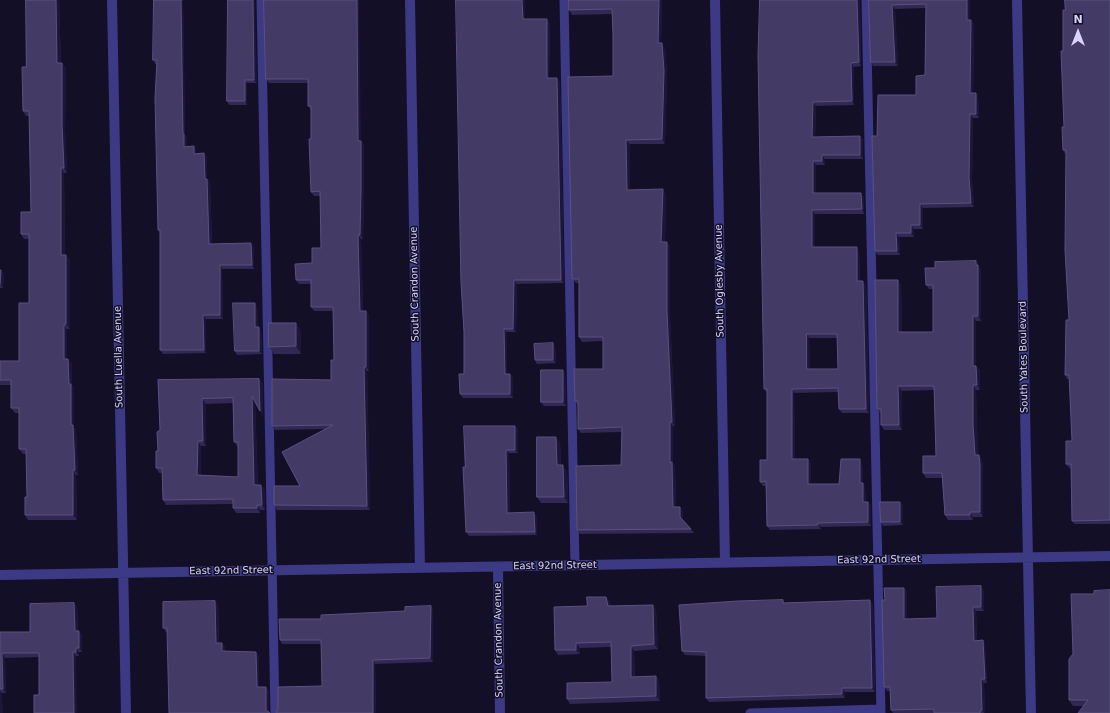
<!DOCTYPE html>
<html>
<head>
<meta charset="utf-8">
<style>
  body { margin:0 }
  #map { position:relative; width:1110px; height:713px; overflow:hidden; background:#130f26; font-family:"DejaVu Sans",sans-serif }
  canvas { display:block }
  .north { position:absolute; left:1058px; top:12px; width:40px; height:40px; -webkit-text-stroke:3px #130f26; paint-order:stroke; rotate:0deg; font-size:11px; font-weight:700; line-height:16px; text-align:center; color:#d9d4ff }
  .north::after { content:''; display:block; margin:auto; width:14px; height:18px; background:#d9d4ff; clip-path:polygon(50% 0,100% 100%,50% 72%,0 100%) }
</style>
</head>
<body>
<div id="map">
<canvas width="1110" height="713"></canvas>
<div class="north">N</div>
</div>
<script>
const c = document.querySelector('canvas').getContext('2d');
c.lineJoin = 'round';
function stroke(path, color, width, dash) { c.strokeStyle = color; c.lineWidth = width; c.lineCap = dash ? 'butt' : 'round'; c.setLineDash(dash || []); c.stroke(path); }
function paint(path, color) { c.fillStyle = color; c.fill(path, 'evenodd'); }
function write(font, color, halo, rows, align = 'center') {
  c.font = font + ' "DejaVu Sans",sans-serif'; c.lineWidth = 3; c.setLineDash([]); c.textBaseline = 'middle'; c.strokeStyle = halo; c.fillStyle = color; for (const [text, x, y, turn = 0] of rows) {
    c.save(); c.translate(x, y); c.rotate((+turn || 0) * Math.PI / 180); c.textAlign = isNaN(turn) ? turn : align; if (halo) c.strokeText(text, 0, 0); c.fillText(text, 0, 0); c.restore();
  }
}
stroke(new Path2D(`
  M261 0 275 713
  M564 0 575 565
  M866 0 881 713
  M750 713 881 709`), '#3d3a85', 9);
stroke(new Path2D(`
  M112 0 126 713
  M410 0 420 568
  M715 0 725 563
  M1017 0 1031 713
  M498 567 500 713
  M0 575 1110 556`), '#3d3a85', 10);
paint(new Path2D(`
  M26 0H59L61 63H62L66 68 65 130 67 173H64L65 255H66L70 260V329H67V359H68L72 364V385L74 389V428L76 430 78 475H76L77 520H28L25 515 27 497 26 454H23L19 449V413H15L11 408V385H0V361H19L29 303V239H24L21 234 31 212 29 116H26L23 111 26 67Z
  M154 0H183V1L185 136 187 138V146L196 150V153H204L207 157V179L210 182 212 244 254 247V269H222L223 319H206V353L163 354 160 350V233L158 230 157 64H155L153 60Z
  M228 0 257 83H247V105H229L227 101Z
  M264 0 364 145V195L363 239H361L363 311H366L369 315V371H367L370 510H277L274 505 300 486 324 429 275 430 272 426 331 380 334 360 333 311H314L311 307V284H299L296 280 312 263 321 248 320 196H314L311 192V110L308 106V83H269L266 79Z
  M525 0V19L550 23 549 78 560 82 564 283 517 284 516 332H507V374H510L513 378V398H463L460 394Z
  M569 0H662L661 43 665 48 667 76 665 144H630V190L666 194 665 242 670 246V316L675 426H673V464L675 467 676 507H680L683 511V520L691 529 694 533 580 534 577 530 621 465 622 432 581 433 578 429V406L575 401 603 369V341L582 342 579 337V283H576L572 279 613 76V14L572 15 569 10Z
  M760 0H860L861 66 854 67V105L816 106 815 137 860 136 863 140V159H825V165H816V193L864 197V214H815V247L859 251 860 281 866 285 869 413H842L839 409 838 392 794 393 795 459H808L811 463V484H839L862 463 863 483 865 487 866 502H868L871 506V526L821 527V529L770 530 767 526 766 486H763L760 482 767 460V393L764 389ZM809 338H837L838 369H810Z
  M869 0H970V20L974 24 973 93H976L978 97 979 118H973L972 181 974 207 923 208V229H914V237H899L900 255H878L875 251 877 136 916 95 925 75 926 8 895 9 898 66H873L871 62Z
  M1110 0V524H1075L1072 521 1071 468H1069L1066 464 1072 441 1070 379H1067L1065 375 1069 320 1066 154H1065L1063 150 1064 127 1063 51 1065 10Z
  M976 261 979 266V267L981 270V321H976V366L980 371V390H976L977 429 978 455H979L982 460 983 470V517H973V520H948L945 515 942 478H926L923 473 936 456 934 390 902 391V430H884L881 425V414L877 409 901 285 902 332H933V289H929L926 285 935 268Z
  M0 270 4 274 3 288H0Z
  M257 307 258 327 261 331 262 354 237 355 235 351Z
  M301 330V354H274L269 347Z
  M553 343 555 347 556 363 537 364 535 360Z
  M563 370 565 374 566 406H544L541 402Z
  M259 379 263 384V416L255 403 258 485 265 490V510H260V513H236L233 508V504L166 505 163 500 162 473H159L156 468 160 430 158 380ZM233 403 234 442 238 447V477L201 475V446H206V404Z
  M515 426 518 430V453H509L510 513 537 516V535L469 536 466 532 465 467Z
  M560 442 561 465 567 471 568 503H541L537 497Z
  M900 502 903 506V525L883 526 881 522Z
  M904 588 907 592V619L937 618 984 590V611H976L977 640H983L985 644 987 683H984L985 713H893L891 710 890 691H887L884 687 885 600Z
  M1094 594 1110 713 1083 706H1073L1069 700 1073 654Z
  M606 597 610 602 611 606 653 605 656 610 658 649 634 651 635 677 656 676 659 681 660 701 570 704 567 699 612 682 611 647 580 648V654L558 655 555 650 587 606Z
  M783 600 784 603 870 600 873 605 875 692H845V698L709 702 706 698V656L685 655 682 651Z
  M215 601 218 605 219 643H222L225 647V651L259 656V687H266L269 691V712L167 632H166L163 628Z
  M74 603 77 607 78 631 82 635V652H79V656H76L39 695V657L5 658 6 693H2L0 713V632H30Z
  M431 606 433 610V662L375 664 376 713H276L322 686 321 644H282L280 640 321 619 405 611Z`), '#312854');
paint(new Path2D(`
  M56 0H59L61 68 57 63Z
  M181 0 183 1 185 136 187 138V150L184 147 183 134Z
  M253 0H255L257 83 254 80Z
  M357 0H359L361 141 364 145V195L363 239 360 235 358 141Z
  M522 0H525V23L523 19Z
  M659 0H662L661 48 658 43Z
  M857 0H860L861 66 859 62Z
  M967 0H970V24L967 20Z
  M892 5 895 9 898 66 895 62Z
  M547 19 550 23 549 80 547 78Z
  M971 20 974 24 973 97 970 93Z
  M662 43 665 48 667 76 665 144 662 139Z
  M62 63 66 68 65 130 67 173 64 168 62 125Z
  M851 63 854 67V105L852 101Z
  M557 78 560 82 564 283 561 280Z
  M245 80 247 83V105L245 101Z
  M976 93 978 97 979 118 976 114Z
  M813 102 816 106 815 141 812 137Z
  M970 114 973 118 972 181 974 207 971 203 969 177Z
  M860 136 863 140V159L860 155Z
  M626 140 630 144V194L627 190Z
  M194 146 196 150V157L194 154Z
  M204 153 207 157V179L210 182 212 248 209 244 205 179Z
  M822 155 825 159V165L822 161Z
  M813 161 816 165V197L813 193Z
  M61 168 64 173 65 260 61 255Z
  M663 189 666 194 665 246 661 242Z
  M861 193 864 197V214L862 209Z
  M920 204 923 208V229L920 225Z
  M812 210 815 214V252L812 247Z
  M911 225 914 229V237L911 233Z
  M896 233 899 237 900 255 897 251Z
  M358 235 361 239 363 315 360 311Z
  M667 242 670 246V316L675 426 672 422 667 312Z
  M251 243 254 247V269L252 265Z
  M857 247 859 251 860 285 857 281Z
  M66 255 70 260V329L66 324Z
  M976 261 979 266V267L981 270V321L978 316Z
  M220 265 222 269 223 319 220 315Z
  M1 270 4 274 3 288 0 284Z
  M514 280 517 284 516 332 513 329Z
  M898 280 901 285 902 337 898 332Z
  M863 281 866 285 869 413 866 409Z
  M255 303 257 307 258 331 255 327Z
  M366 311 369 315V371L366 367Z
  M203 315 206 319V353L204 350Z
  M973 316 976 321V371L973 366Z
  M296 323 301 330V354L296 346Z
  M64 325 67 329V364L64 359Z
  M259 327 261 331 262 354 259 351Z
  M504 329 507 332V378L505 374Z
  M807 334 809 338 810 373 807 369Z
  M553 343 555 347 556 363 553 360Z
  M68 359 72 364V385L74 389V428L76 430 78 475 75 470 69 384Z
  M976 366 980 371V390L977 385Z
  M364 367 367 371 370 510 367 506Z
  M563 370 565 374 566 406 563 402Z
  M510 374 513 378V398L510 394Z
  M259 379 263 384V416L260 411Z
  M973 385 976 390 977 429 978 460 975 455 973 424Z
  M898 386 902 391V430L899 425Z
  M792 389 794 393 795 463 792 459Z
  M252 396 255 401 258 490 254 485Z
  M202 399 206 404V446L203 441Z
  M670 422 673 426V464L675 467 676 511 673 507 670 463Z
  M515 426 518 430V453L515 450Z
  M556 437 560 442 561 471 557 465Z
  M198 441 201 446V480L197 475Z
  M506 450 509 453 510 516 507 513Z
  M979 455 982 460 983 470V517L980 512Z
  M808 459 811 463V488L808 484Z
  M860 459 862 463 863 483 865 487 866 506 863 502 860 483Z
  M563 465 567 471 568 503 564 497Z
  M73 470 76 475 77 520 73 515Z
  M261 485 265 490V510L262 505Z
  M868 502 871 506V526L868 522Z
  M900 502 903 506V525L900 522Z
  M257 505 260 510V513L257 508Z
  M680 507 683 511V521L680 517Z
  M534 512 537 516V535L535 532Z
  M970 512 973 517V520L970 515Z
  M818 523 821 527V529L818 525Z
  M981 586 984 590V611L981 607Z
  M904 588 907 592V623L904 619Z
  M606 597 610 602 611 611 608 606Z
  M870 600 873 605 875 692 872 688Z
  M215 601 218 605 219 647 216 643Z
  M74 603 77 607 78 635 75 631Z
  M653 605 656 610 658 649 654 644Z
  M431 606 433 610V662L430 658Z
  M973 607 976 611 977 645 974 641Z
  M79 631 82 635V652L79 648Z
  M983 640 985 644 987 683 985 679Z
  M222 643 225 647V655L222 651Z
  M576 643 580 648V654L576 650Z
  M631 646 634 651 635 682 631 677Z
  M76 648 79 652V656L76 652Z
  M73 652 76 656 77 713H74Z
  M256 652 259 656V691L257 687Z
  M2 653 5 658 6 693 3 689Z
  M373 660 375 664 376 713H373Z
  M656 676 659 681 660 701 656 696Z
  M981 679 984 683 985 713H984L982 710Z
  M266 687 269 691V713L266 710Z
  M842 688 845 692V698L842 694Z
  M0 691 2 693 3 713H0Z`), '#1d163a');
const building = new Path2D(`
  M26 0H56L57 63H62V125L64 168H61V255H66V324L64 325V359H68L69 384H71V425H73L75 470H73V515H25V497H27L26 449H19V408H11V380H0V361H19V303H29V234H21V212H31L29 111H23L22 67H26Z
  M154 0H181L183 134H184V147L194 146V154L204 153 205 179H207L209 244 251 243 252 265H220V315H203L204 350H160V230H158L155 98 157 60H153Z
  M228 0H253L254 80H245V101H227Z
  M264 0H357L358 141H361V191L360 235H358L360 311H366V367H364L367 506 274 505V486H300L282 452 333 425 272 426V379L331 380V360H334L333 307H311V280H296L295 264 312 263V248H321L320 191 311 192 309 139H311V106H308V79H266Z
  M456 0H522L523 19H547V78H557L561 280H514L513 329H504L505 374H510V394H460L459 374H464V332L461 282Z
  M569 0H659L658 43H662L664 71 662 139 626 140 627 190 663 189 661 242H667V312L672 422H670V463L672 462 673 507H680V517L691 529 577 530 576 466 621 465 622 427 578 429V401H575L574 369H603V337H579V279H572L568 77 613 76V35L612 9 569 10Z
  M760 0H857L859 62 851 63 852 101 813 102 812 137 860 136V155H822V161H813V193H861L862 209 812 210V247H857V281H863L866 409H839L838 388 792 389V459H808V484H839L841 459H860V483H863V502H868V522L818 523V525L767 526 766 481 760 482V460H767V389H764L758 56ZM807 334H837L838 369H807Z
  M869 0H967V20H971L970 93H976V114H970L969 177 971 203 920 204V225H911V233H896L897 251H875L872 136H877L878 95H916V76L925 75 926 4 892 5 895 62H871Z
  M1065 0H1110V520L1072 521 1071 464H1066V441H1072L1069 375H1065L1066 320H1069L1065 250 1066 150H1063L1062 127H1064L1061 51H1063V10H1065Z
  M976 261V265H978V316H973V366H976L977 385H973V424L975 455H979L980 465V512H970V515H945L942 473H923V456H936L934 386H898L899 425H881V409H877L875 280H898V332H933V285H926L925 268H935V262Z
  M0 270H1L0 284Z
  M233 303H255V327H259V351H235Z
  M269 323H296V346L269 347Z
  M553 343V360H535L534 344Z
  M541 370H563V402H541Z
  M259 379 260 411 252 396 254 485H261L262 505H257V508H233V499L163 500 162 468H156V451H158L157 432 160 430 158 380ZM233 398 234 442H238V477L197 475 198 441H203L202 399Z
  M464 426H515V450H506L507 513 534 512 535 532H466L463 467H465Z
  M537 437H556L557 465H563L564 497H537Z
  M880 502H900V522H881Z
  M981 586V607H973L974 641 983 640 985 679H981L982 710 980 711V713H934V709L891 710 890 687H884L882 600H885L884 588H904V619L937 618 936 587Z
  M1110 590V713H1078L1088 700H1069V659L1073 654 1071 594H1094V591Z
  M587 597H606L608 606 653 605 654 644 631 646V677L656 676V696L567 699V683L612 682 611 642 576 643V650H555L554 607 587 606Z
  M783 600V603L870 600 872 688H842V694L706 698V652L682 651 679 605 738 601Z
  M215 601 216 643H222V651L256 652 257 687H266V710L270 713H169L167 628H163V602Z
  M74 603 75 631H79V648H76V652H73L74 713H34V695H39V653H2L3 689H0V632H30V604Z
  M431 606 430 658 373 660V713H276L278 709V687L322 686 321 640H280L279 619H321V615L405 611V607Z`);
paint(building, '#433a66');
stroke(building, '#5a527e', 1);
write('10px', '#d9d4ff', '#130f26', [
  ["South Oglesby Avenue",720,281,-91],
  ["South Crandon Avenue",415,284,-91],
  ["South Luella Avenue",119,357,-91],
  ["South Yates Boulevard",1024,357,-91],
  ["East 92nd Street",879,560,-1],
  ["East 92nd Street",555,566,-1],
  ["East 92nd Street",231,571,-1],
  ["South Crandon Avenue",499,640,-91]
]);
</script>
</body>
</html>
